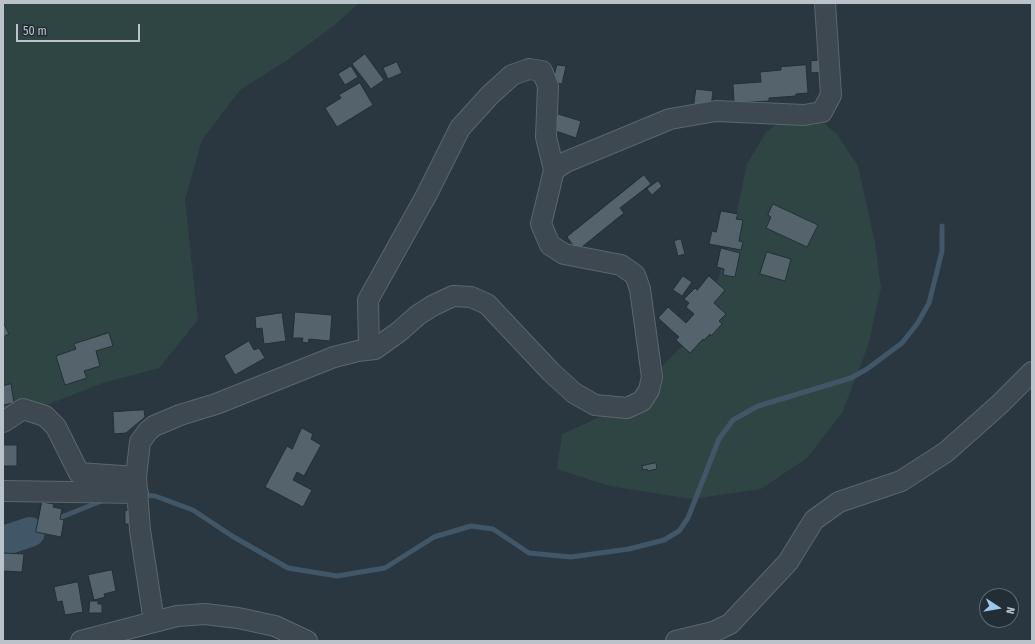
<!DOCTYPE html>
<html>
<head>
<meta charset="utf-8">
<style>
  body { margin:0 }
  #map { position:relative; width:1035px; height:644px; overflow:hidden; background:#2a3640; font-family:"Fira Sans Condensed",sans-serif }
  canvas { display:block }
  .frame { position:absolute; inset:0; border:4px solid #bbc3ca; pointer-events:none }
  .north { position:absolute; left:979px; top:588px; width:40px; height:40px; box-sizing:border-box; background:#222d36; border:1px solid #5f6971; border-radius:50%; rotate:102deg; font-size:11px; font-weight:700; line-height:16px; text-align:center; color:#bbc3ca }
  .north::after { content:''; display:block; margin:auto; width:14px; height:18px; background:#9cc6ee; clip-path:polygon(50% 0,100% 100%,50% 72%,0 100%) }
  .scale { position:absolute; left:16px; top:24px; width:124px; height:18px; box-sizing:border-box; border:2px solid #bbc3ca; border-top:0; padding-left:5px; font-size:12px; line-height:14px; white-space:nowrap; color:#bbc3ca; -webkit-text-stroke:3px #222d36; paint-order:stroke }
</style>
</head>
<body>
<div id="map">
<canvas width="1035" height="644"></canvas>
<div class="frame"></div>
<div class="north">N</div>
<div class="scale">50 m</div>
</div>
<script>
const c = document.querySelector('canvas').getContext('2d');
c.lineJoin = 'round';
function paint(path, color) { c.fillStyle = color; c.fill(path, 'evenodd'); }
function stroke(path, color, width, dash) { c.strokeStyle = color; c.lineWidth = width; c.lineCap = dash ? 'butt' : 'round'; c.setLineDash(dash || []); c.stroke(path); }
paint(new Path2D(`
  M3 3H359L335 25 286 61 240 90 202 140 185 200 198 320 159 368 103 383 21 415 3 414Z
  M802 106 837 134 858 166 875 242 881 288 868 346 842 413 807 458 761 489 692 499 609 486 557 469 562 434 600 417 646 383 686 342 713 295 733 230 747 164 766 132Z`), '#2f4543');
stroke(new Path2D(`
  M141 495 155 496 193 510 232 536 288 568 337 576 385 568 434 537 471 526 493 529 529 553 571 557 629 549 664 540 679 531 688 518 719 439 733 420 758 406 851 378 867 369 902 343 917 324 929 303 942 251V226
  M54 520 104 500
  M30 532 42 526`), '#415667', 5);
stroke(new Path2D(`
  M3 541 30 532`), '#415667', 30);
const building = new Path2D(`
  M365 54 384 80 371 89 352 64Z
  M823 60 824 72 811 73V61Z
  M397 62 402 73 388 79 383 68Z
  M557 65 566 66 562 84 553 82Z
  M806 65 808 93 796 94V96L769 98V101L734 103 733 84 761 82 760 72 781 70V67Z
  M351 66 358 77 345 85 338 74Z
  M360 83 373 105 337 127 325 108 341 98 339 95Z
  M696 89 713 91 711 107 694 105Z
  M558 114 581 121 576 138 553 130Z
  M644 175 651 184 620 208 624 213 577 251 567 237Z
  M658 181 662 186 652 195 647 189Z
  M773 204 818 225 807 247 766 228 771 217 768 215Z
  M721 211 738 214 736 219 743 220 739 241 743 242 741 250 709 244 712 231 716 232Z
  M681 239 685 254 678 256 674 241Z
  M721 248 740 253 735 277 723 275 724 269 717 267Z
  M767 252 791 259 785 281 760 274Z
  M683 276 692 282 682 296 673 290Z
  M709 276 725 290 714 303 726 314 719 321 722 324 711 336 710 334 704 340 703 339 690 353 676 340 679 337 658 318 668 307 686 323 694 314 686 307 689 303 684 299 695 288 697 290Z
  M295 312 332 315 330 341 309 339 308 343 302 342 303 338H293Z
  M282 313 286 341 264 344 262 328 256 329 255 317Z
  M3 322 9 334 3 337Z
  M109 333 113 346 96 351 100 366 84 371 87 378 65 385 56 356 76 349 74 344Z
  M249 341 254 350 259 348 265 358 235 375 224 356Z
  M11 384 14 403 3 405V386Z
  M144 410 145 417 126 433 114 434 113 412Z
  M302 428 313 434 311 439 321 445 304 476 297 472 293 480 312 490 303 507 265 487 287 446 292 449Z
  M3 445H17V466H3Z
  M656 463 657 469 648 471 647 469 643 470 642 466Z
  M42 502 54 504 53 507 62 509 60 519 64 520 61 537 36 532Z
  M129 510 130 524H125V511Z
  M3 553 24 554 22 572 3 571Z
  M112 570 116 591 104 594 105 597 94 600 88 575Z
  M78 582 83 612 65 615 62 601 57 602 54 587Z
  M90 601H98V604H102V613H89Z`);
paint(building, '#55636d');
stroke(building, '#252f38', 1);
const minor = new Path2D(`
  M369 349 368 300 427 194 460 128 490 95 512 75 529 69 542 71 548 86 546 137 554 170
  M3 422 23 409 45 416 56 427 79 473 136 477
  M3 491 138 493
  M154 622 140 530 136 477 140 442 148 431 154 426 180 415 216 404 334 357 358 351 375 349 400 331 418 315 432 306 453 296 471 297 487 304 551 372 574 393 595 405 627 408 642 401 649 390 652 377 640 289 635 275 621 265 564 254 550 245 541 224 554 170 566 162 670 119 716 111 804 115 822 112 831 95 825 3
  M81 641 177 616 205 614 238 618 275 626 307 641
  M676 641 713 632 730 624 788 562 814 520 839 502 901 481 946 452 1000 404 1032 372`);
stroke(minor, '#5c666e', 22);
stroke(minor, '#3e4850', 20);
</script>
</body>
</html>
